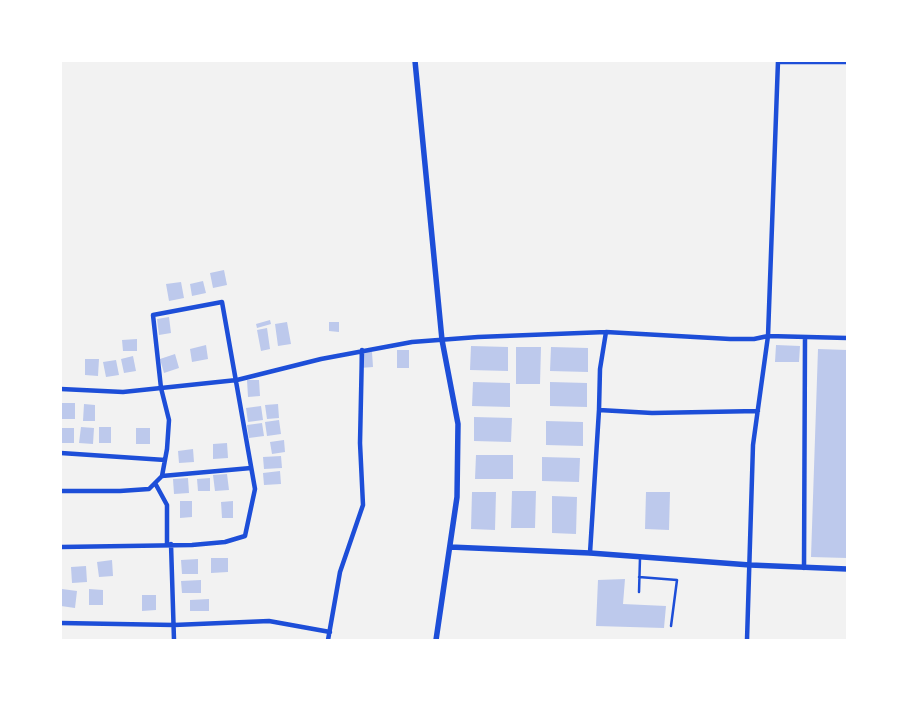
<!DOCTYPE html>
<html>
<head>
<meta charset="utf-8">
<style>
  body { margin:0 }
  #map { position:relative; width:908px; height:701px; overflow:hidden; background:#f2f2f2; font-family:"PT Sans",sans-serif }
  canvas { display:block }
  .frame { position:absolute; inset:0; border:62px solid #fff; pointer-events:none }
</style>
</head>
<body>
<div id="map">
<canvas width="908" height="701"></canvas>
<div class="frame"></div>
</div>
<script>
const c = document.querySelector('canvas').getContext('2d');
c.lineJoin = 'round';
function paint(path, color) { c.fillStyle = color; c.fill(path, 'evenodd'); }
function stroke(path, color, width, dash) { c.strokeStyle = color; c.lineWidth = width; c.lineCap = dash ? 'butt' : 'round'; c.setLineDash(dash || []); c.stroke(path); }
paint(new Path2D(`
  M224 270 227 285 213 288 210 273Z
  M203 281 206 293 192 296 190 284Z
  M181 282 184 298 169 301 166 284Z
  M169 317 171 333 159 335 157 319Z
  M270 320 271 324 257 328 256 324Z
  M287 322 291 344 278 346 275 324Z
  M329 322H339V332L329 331Z
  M267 328 270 349 261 351 257 330Z
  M137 339V351H123L122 340Z
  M206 345 208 359 192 362 190 349Z
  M776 345 800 346 799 362H775Z
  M471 346 508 347V371L470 370Z
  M516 347H541L540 384H516Z
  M551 347 588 348V372L550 371Z
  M818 349 847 350V558L811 557Z
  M397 350H409V368H397Z
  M359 352H372L373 367 360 368Z
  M175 354 179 368 164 373 160 359Z
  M133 356 136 371 124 373 121 359Z
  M85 359H99L98 376 85 375Z
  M116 360 119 375 106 377 103 362Z
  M247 380H259L260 396 248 397Z
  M473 382 510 383V407L472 406Z
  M550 382 587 383V407L550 406Z
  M61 403H75V419H61Z
  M84 404 95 405V421H83Z
  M278 404 279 418 267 419 265 405Z
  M261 406 263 420 248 422 246 408Z
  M474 417 512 418 511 442 474 441Z
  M279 420 281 434 267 436 265 422Z
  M546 421 583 422V446L546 445Z
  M262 423 264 436 249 438 247 425Z
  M81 427 94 428 93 444 79 443Z
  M99 427H111V443H99Z
  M61 428H74V443H61Z
  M136 428H150V444H136Z
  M284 440 285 452 272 454 270 442Z
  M227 443 228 458 213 459V444Z
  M193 449 194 462 179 463 178 451Z
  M476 455H513V479H475Z
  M281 456 282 468 264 469 263 457Z
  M542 457 580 458 579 482 542 481Z
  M280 471 281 484 264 485 263 473Z
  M227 474 229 490 215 491 213 475Z
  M188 478 189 493 174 494 173 479Z
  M210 478V491H198L197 479Z
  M512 491H536L535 528H511Z
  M472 492H496L495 530 471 529Z
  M646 492H670L669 530 645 529Z
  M552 496 577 497 576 534 552 533Z
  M180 501H192V517L180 518Z
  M233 501V518H222L221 502Z
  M211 558H228V572L211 573Z
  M198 559V574H182L181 560Z
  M112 560 113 576 99 577 97 562Z
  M86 566 87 582 72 583 71 567Z
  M625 579 623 604 666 606 664 628 596 626 598 580Z
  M201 580V593H182L181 581Z
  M62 589 77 591 75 608 61 606Z
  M89 589 103 590V605H89Z
  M142 595H156V610L142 611Z
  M209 599V611H190V600Z`), '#bdc9ec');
stroke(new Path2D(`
  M639 577 677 580 671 626
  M639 592 640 558`), '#1d4ed8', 2.5);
stroke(new Path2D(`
  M778 62H847
  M606 332 730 339H754L768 336 847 338
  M61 389 123 392 237 380 321 359 412 342 478 337 606 332 600 369 599 410 590 553
  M599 410 652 413 758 411
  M61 453 165 460
  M162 476 251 468
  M155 483 167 505V545
  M61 491H120L149 489 162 476 167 449 169 420 161 388 153 315 222 302 255 489 245 536 225 542 192 545 61 547
  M171 544 174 640
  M804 568 805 337
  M61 623 174 625 269 621 330 632
  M328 640 340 572 363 505 360 443 362 350
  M747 640 753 445 768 336 778 61`), '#1d4ed8', 4.5);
stroke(new Path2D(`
  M415 61 442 340 458 424 457 497 436 640
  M450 547 590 553 750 565 847 569`), '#1d4ed8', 5.5);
</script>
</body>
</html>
